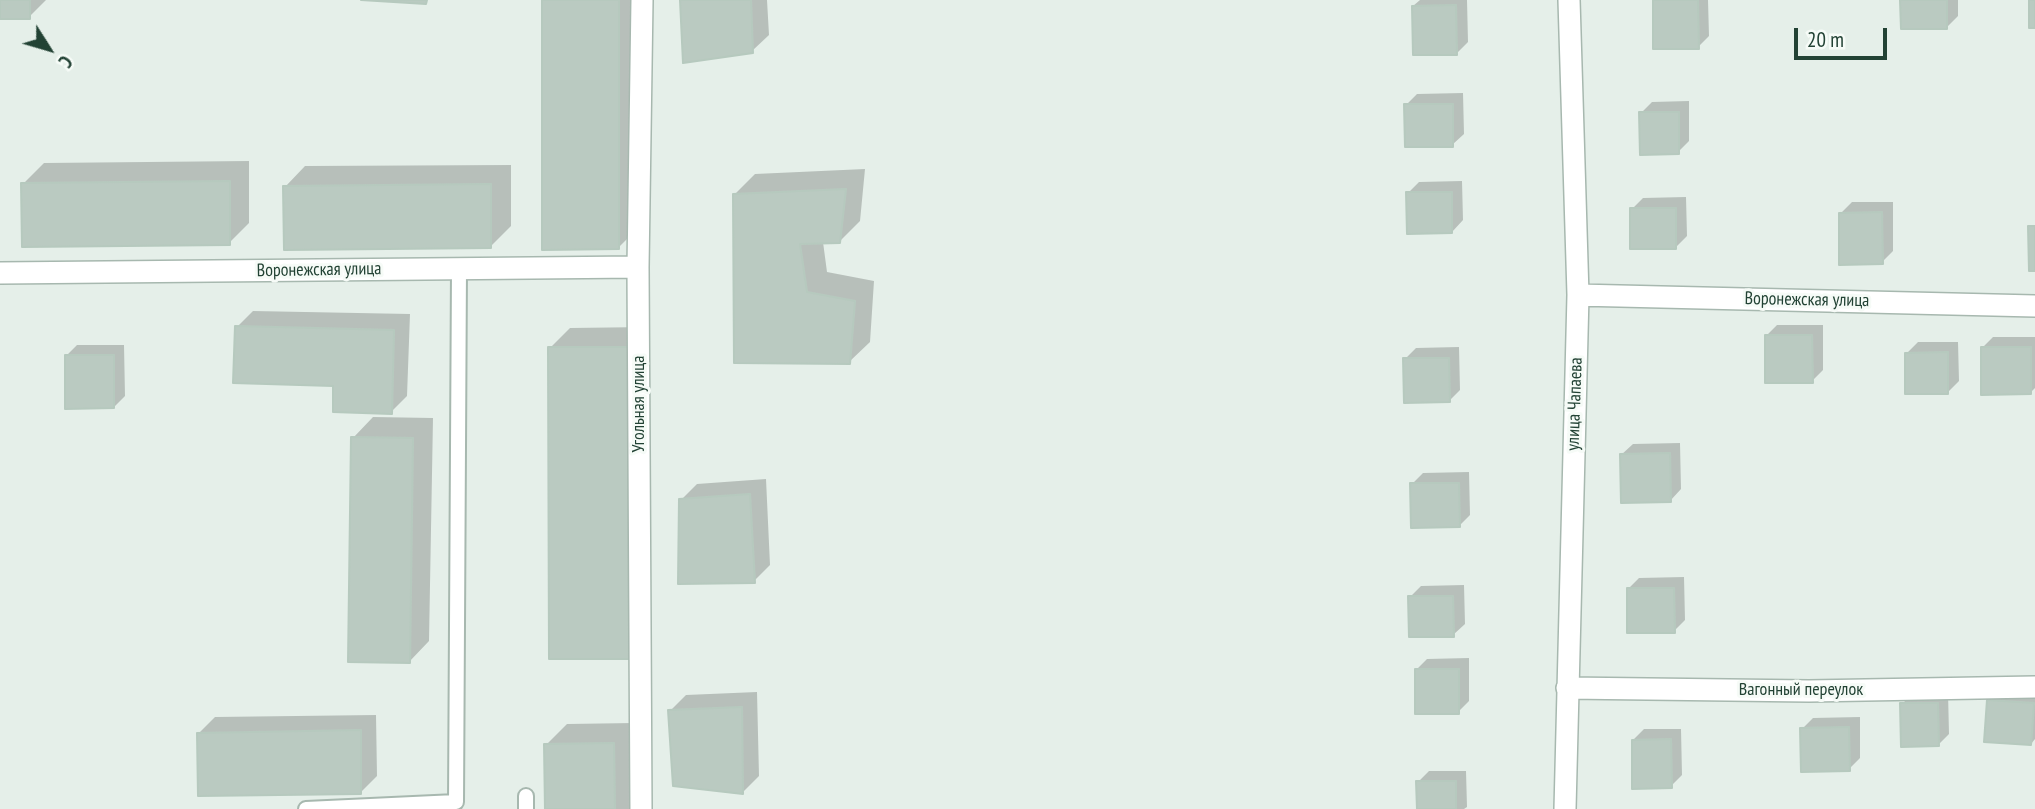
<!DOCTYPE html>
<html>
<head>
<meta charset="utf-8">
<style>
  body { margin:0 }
  #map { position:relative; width:2035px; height:809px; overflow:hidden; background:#e5efe9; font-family:"PT Sans Narrow",sans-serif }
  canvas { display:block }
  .north { position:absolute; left:14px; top:14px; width:70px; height:70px; -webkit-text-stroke:5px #f6fbf7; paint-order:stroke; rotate:127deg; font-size:19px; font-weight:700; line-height:28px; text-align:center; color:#224234 }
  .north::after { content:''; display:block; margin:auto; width:24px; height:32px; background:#224234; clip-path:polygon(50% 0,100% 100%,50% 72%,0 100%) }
  .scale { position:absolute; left:1794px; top:28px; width:93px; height:32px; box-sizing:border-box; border:4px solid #224234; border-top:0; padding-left:9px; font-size:21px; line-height:24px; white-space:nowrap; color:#224234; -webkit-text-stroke:5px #f6fbf7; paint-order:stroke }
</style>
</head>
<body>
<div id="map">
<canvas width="2035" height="809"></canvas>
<div class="north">С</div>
<div class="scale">20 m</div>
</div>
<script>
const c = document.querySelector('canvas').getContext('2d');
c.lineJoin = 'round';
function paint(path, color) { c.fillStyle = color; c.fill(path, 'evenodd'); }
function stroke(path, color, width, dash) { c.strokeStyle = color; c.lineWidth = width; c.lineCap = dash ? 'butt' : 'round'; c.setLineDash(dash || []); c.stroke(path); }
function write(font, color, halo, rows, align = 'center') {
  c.font = font + ' "PT Sans Narrow",sans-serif'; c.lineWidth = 6; c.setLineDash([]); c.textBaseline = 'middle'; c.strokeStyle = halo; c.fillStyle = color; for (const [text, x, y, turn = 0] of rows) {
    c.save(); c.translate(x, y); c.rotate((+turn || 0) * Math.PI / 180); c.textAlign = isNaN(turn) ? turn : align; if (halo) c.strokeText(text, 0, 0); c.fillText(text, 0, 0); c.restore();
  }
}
paint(new Path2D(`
  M0 0H46L29 17H0Z
  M543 0H638L639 227 618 248Z
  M682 0H767L769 35 752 51Z
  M1420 0H1467L1468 42 1457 53 1413 6Z
  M1654 0H1708L1709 36 1698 47Z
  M1902 0H1958V16L1947 27Z
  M1463 93 1464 134 1452 145 1406 105 1417 94Z
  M1689 101V141L1678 152 1641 113 1652 102Z
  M249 161V223L229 243 23 184 44 163Z
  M511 165V226L491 246 285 187 305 166Z
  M865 169 860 221 839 242H823L827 272 874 281 870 342 849 362 735 194 755 174Z
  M1462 181 1463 220 1452 232 1408 193 1419 182Z
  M1686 197 1687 236 1676 247 1632 209 1643 198Z
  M1852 202H1893V251L1882 262 1841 213Z
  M253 311 410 314 407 396 391 412 237 327Z
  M1777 325H1823V370L1812 381 1766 336Z
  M648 327 649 637 628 657 550 348 570 328Z
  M1993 337H2035V388L2031 392 1982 348Z
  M1918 342H1958L1959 381 1948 392 1907 353Z
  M77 345H124L125 396 114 407 66 356Z
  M1459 347 1460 390 1449 401 1405 359 1416 348Z
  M373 417 433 418 429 641 409 662 353 438Z
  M1680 443 1681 489 1670 501 1621 455 1633 444Z
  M1469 472 1470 515 1459 526 1412 484 1423 473Z
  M766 479 770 565 754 581 681 500 697 484Z
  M1684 577 1685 620 1674 631 1628 589 1639 578Z
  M1464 585 1465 624 1453 635 1410 597 1421 586Z
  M1469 658V701L1458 712 1416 670 1427 659Z
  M2000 689 2035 692V739L2031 744 1989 700Z
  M757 692 759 776 743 792 670 711 686 695Z
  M1948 692 1949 734 1938 745 1902 704 1913 693Z
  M376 715 377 776 361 792 199 733 215 717Z
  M1860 717V758L1849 769 1802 729 1813 718Z
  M634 723 635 809H547L546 745 567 724Z
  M1644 729H1681L1682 775 1671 786 1633 740Z
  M1429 771H1466L1467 807 1464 809H1418V782Z`), '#0003');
const building = new Path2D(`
  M0 0H30V19H0Z
  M361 0H427L426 4Z
  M542 0H619V249L542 250Z
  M680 0H751L753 53 683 63Z
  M1653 0H1698L1699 49H1653Z
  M1900 0H1947V29H1901Z
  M2029 0H2035V28H2029Z
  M1456 5 1457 55H1413L1412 6Z
  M1404 104H1453V147H1405Z
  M1639 112H1679V154L1640 155Z
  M230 181V245L22 247 21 183Z
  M491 184V248L284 250 283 186Z
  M846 189 840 243 800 244 807 292 855 301 850 364 734 363 733 194Z
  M1406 192H1452V233L1407 234Z
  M1630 208H1676V249H1630Z
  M1882 212 1883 264 1839 265V213Z
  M2028 226H2035V271H2029Z
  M235 326 394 330 392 414 333 412V386L233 383Z
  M1765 335H1812L1813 383H1765Z
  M548 347H628L629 659H549Z
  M1981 347H2031V394L1981 395Z
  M1948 352V394H1905V353Z
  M65 355H114V408L65 409Z
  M1403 358H1449L1450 402 1404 403Z
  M351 437 413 438 410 663 348 662Z
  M1670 453 1671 502 1621 503 1620 454Z
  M1410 483H1459L1460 527 1411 528Z
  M750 494 755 583 678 584 679 499Z
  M1627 588H1674L1675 633H1627Z
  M1408 596H1453L1454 637H1409Z
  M1415 669H1459V714H1415Z
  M1987 700 2034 703 2031 745 1984 742Z
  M1900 703H1938L1939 746 1901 747Z
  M742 707 743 794 673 786 668 710Z
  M1849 727 1850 771 1801 772 1800 728Z
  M361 730V794L198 796 197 733Z
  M1671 739 1672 788 1632 789V740Z
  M614 743 615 809H545L544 744Z
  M1416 781H1456V809H1417Z`);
paint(building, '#bacac1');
stroke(building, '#b6c9be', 2);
const service = new Path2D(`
  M306 809 456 802 459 269
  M526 809V796`);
const minor = new Path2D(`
  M0 273 638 267
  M1578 295 2035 306
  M1567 688 1809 691 2035 687
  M641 809 638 267 642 0
  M1565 809 1578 295 1569 0`);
stroke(service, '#a7b8af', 18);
stroke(minor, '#a7b8af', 24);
stroke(service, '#fff', 14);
stroke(minor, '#fff', 21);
write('18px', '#224234', '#f6fbf7', [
  ["Воронежская улица",319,270,-1],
  ["Воронежская улица",1807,300,1],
  ["Угольная улица",639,404,-90],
  ["улица Чапаева",1575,404,-88],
  ["Вагонный переулок",1801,690]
]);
</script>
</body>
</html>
